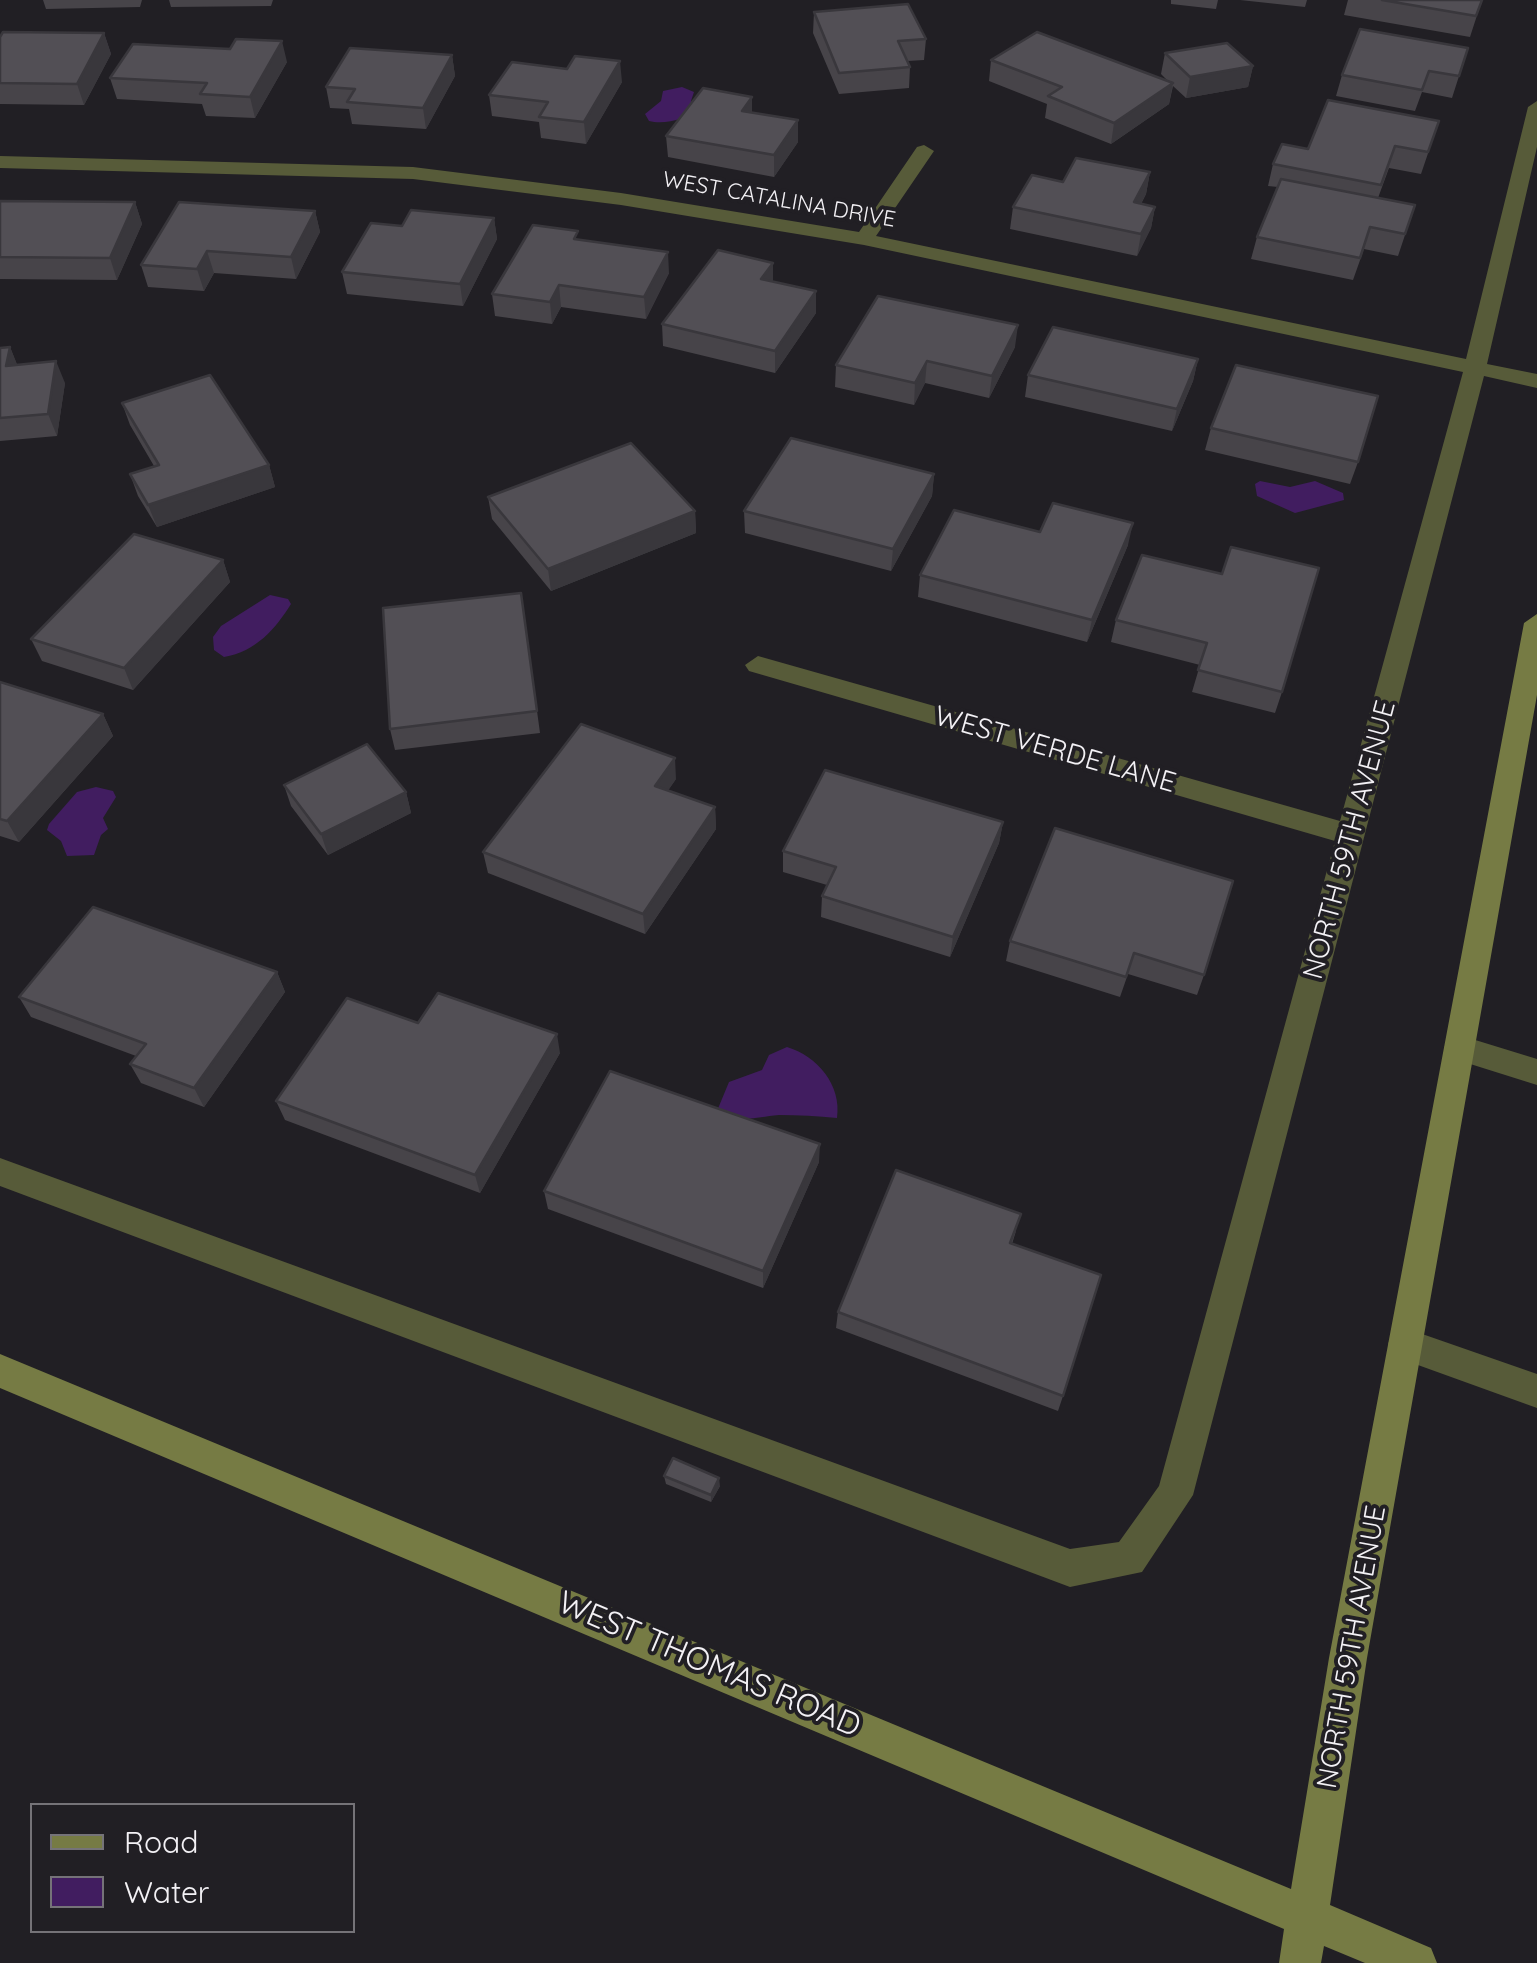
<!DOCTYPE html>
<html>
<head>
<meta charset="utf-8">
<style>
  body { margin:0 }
  #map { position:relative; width:1537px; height:1963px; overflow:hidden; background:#211f24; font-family:Quicksand,sans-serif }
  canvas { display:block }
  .legend { position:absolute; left:30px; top:1803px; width:325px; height:130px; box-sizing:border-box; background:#211f24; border:2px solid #757378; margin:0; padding:12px 18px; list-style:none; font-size:30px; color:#f3f1f5 }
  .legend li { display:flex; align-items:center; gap:20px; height:50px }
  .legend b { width:50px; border:2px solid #757378 }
</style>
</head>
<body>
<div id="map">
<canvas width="1537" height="1963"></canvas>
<ul class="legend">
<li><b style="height:12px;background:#767b44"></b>Road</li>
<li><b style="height:28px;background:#411d60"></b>Water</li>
</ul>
</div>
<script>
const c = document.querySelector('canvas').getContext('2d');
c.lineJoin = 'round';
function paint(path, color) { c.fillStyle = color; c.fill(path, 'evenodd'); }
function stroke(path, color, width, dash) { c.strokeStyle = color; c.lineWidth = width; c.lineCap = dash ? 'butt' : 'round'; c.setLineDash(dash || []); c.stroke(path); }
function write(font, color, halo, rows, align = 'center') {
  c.font = font + ' Quicksand,sans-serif'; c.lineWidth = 8; c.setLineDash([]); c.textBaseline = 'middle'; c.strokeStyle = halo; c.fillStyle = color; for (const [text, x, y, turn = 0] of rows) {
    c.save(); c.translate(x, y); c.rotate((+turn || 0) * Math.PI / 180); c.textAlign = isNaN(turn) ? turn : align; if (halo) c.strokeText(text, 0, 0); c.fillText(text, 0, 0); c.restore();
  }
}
paint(new Path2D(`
  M682 87 694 92 691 101 699 107C688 119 665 125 649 121L645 114 661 101 663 91Z
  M1260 481 1290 487 1315 481 1343 493 1344 500 1295 513 1257 496 1255 484Z
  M270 595 288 599 291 604C276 628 256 652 224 657L214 650 213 637 221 626Z
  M96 787 113 791 116 797 103 818 108 829 101 835 94 855 67 856 61 841 47 830 49 824 77 792Z
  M787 1047C817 1056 842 1085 837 1118 818 1116 798 1115 779 1115 754 1117 743 1124 717 1111L729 1082 762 1070 769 1055Z`), '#411d60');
paint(new Path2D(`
  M1459 1035 1537 1059V1085L1448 1057 1444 1048 1448 1039Z
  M1405 1328 1537 1374V1408L1393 1356 1388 1344 1393 1332Z`), '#575b39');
paint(new Path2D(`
  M1537 101V147L1487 364 1537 374V388L1484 376 1193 1495 1142 1572 1070 1587 0 1186V1158L1070 1549 1119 1542 1159 1486 1335 841 749 671 745 665 758 656 1340 821 1463 372 864 245 621 205 413 179 0 168V156L413 167 621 193 859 232 917 147 924 145 934 151 876 236 1466 359 1528 107Z`), '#575b39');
paint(new Path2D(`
  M1537 614V695L1367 1658 1330 1905 1431 1948 1437 1963H1365L1324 1946 1321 1963H1279L1284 1929 0 1388V1354L1291 1889 1329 1658 1524 623Z`), '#767b44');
paint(new Path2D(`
  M43 0H142L140 7 46 9Z
  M169 0H273L271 6 171 7Z
  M1171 0H1218L1216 9 1171 4Z
  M1240 0H1307L1305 7Z
  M1348 0H1482L1470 37 1344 15Z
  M814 12 926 39 924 60 908 61 910 67 909 88 839 94 813 33Z
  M104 33 111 54 84 105 0 104V37Z
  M1468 48 1452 98 1422 92 1415 111 1336 96 1342 75Z
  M1165 53 1253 66 1248 87 1186 98 1173 86 1169 104 1111 144 1045 118 1047 104 989 81 991 60 1168 81 1161 74Z
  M452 55 455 76 426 129 352 124 349 109 330 108 326 87Z
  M287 62 255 118 206 116 202 104 117 99 110 78Z
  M622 82 586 144 541 138 539 122 492 116 489 95Z
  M798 120V142L774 177 668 157 666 136Z
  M1439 121 1421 174 1389 168 1378 198 1415 205 1398 256 1364 249 1353 280 1251 259 1257 237 1278 187 1268 186 1273 164 1308 149Z
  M1150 172 1146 194 1141 204 1155 207 1151 228 1137 256 1010 229 1013 207 1063 182Z
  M0 201 135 202 142 224 117 280 0 279Z
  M315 211 320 232 296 279 214 273 204 291 148 287 141 265Z
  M494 218 497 239 463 306 347 294 342 272 402 226Z
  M579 239 669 273 646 319 561 307 552 324 495 316 492 294Z
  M773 282 816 291V313L775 373 663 346 662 324Z
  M10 347 17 365 65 383 57 436 0 441V348Z
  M1015 347 989 398 925 383 914 405 835 387 836 365Z
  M1198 359 1193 381 1172 431 1025 397 1028 375Z
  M122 403 269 465 275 487 157 527 138 496 130 474 154 466 130 425Z
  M1211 428 1358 462 1350 484 1205 450Z
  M934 474 932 496 891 571 745 533 744 511Z
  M488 497 695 511 696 533 551 591 492 519Z
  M1040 532 1128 545 1087 642 918 597 920 575Z
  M1142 555 1282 692 1275 713 1192 692 1200 665 1111 642 1116 620Z
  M223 560 230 582 133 690 42 661 31 639Z
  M521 593 540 733 395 750 390 729Z
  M0 682 103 714 113 736 19 842 0 836Z
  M676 779 668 790 715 807 716 829 645 934 488 873 483 852Z
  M284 785 406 792 411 813 328 855 291 806Z
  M1003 822 999 843 950 957 821 917 822 896 827 885 783 872V851Z
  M1055 828 1204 975 1197 995 1128 974 1120 997 1006 961 1010 941Z
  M277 972 285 992 204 1107 141 1083 130 1064 136 1056 31 1017 19 997Z
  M418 1023 560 1053 480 1193 285 1120 276 1101Z
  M819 1162 763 1288 548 1209 544 1191Z
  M1016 1231 1012 1244 1063 1396 1058 1411 836 1328 838 1312Z
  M664 1476 720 1486 711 1502 666 1484Z`), '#474449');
paint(new Path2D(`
  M104 33 111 54 84 105 77 84Z
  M282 41 287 62 255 118 250 97Z
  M452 55 455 76 426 129 423 108Z
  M620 61 622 82 586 144 584 122Z
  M1253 66 1248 87 1186 98 1190 77Z
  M1173 83 1169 104 1111 144 1114 123Z
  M752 97V118L742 111Z
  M798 120V142L774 177V155Z
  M1150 172 1146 194 1130 224 1134 202Z
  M135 202 142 224 117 280 110 258Z
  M1155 207 1151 228 1137 256 1141 234Z
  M315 211 320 232 296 279 291 257Z
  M494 218 497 239 463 306 460 284Z
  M207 251 214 273 204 291 197 269Z
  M668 252 669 273 646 319 644 297Z
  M773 263V284L761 279Z
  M559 285 561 307 552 324 550 302Z
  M816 291V313L775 373V351Z
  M1018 325 1015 347 989 398 992 376Z
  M10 347 19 369 6 366Z
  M1198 359 1193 381 1172 431 1177 409Z
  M56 361 65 383 57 436 48 414Z
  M927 361 925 383 914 405 915 383Z
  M269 465 275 487 157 527 148 505Z
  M934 474 932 496 891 571 893 549Z
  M695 511 696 533 551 591 548 569Z
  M1133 523 1128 545 1087 642 1092 620Z
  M223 560 230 582 133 690 124 668Z
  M103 714 113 736 19 842 7 821Z
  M675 758 676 779 657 807 655 786Z
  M406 792 411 813 328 855 321 834Z
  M715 807 716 829 645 934 643 914Z
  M1003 822 999 843 950 957 953 937Z
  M277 972 285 992 204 1107 194 1088Z
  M557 1034 560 1053 480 1193 475 1175Z
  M820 1144 819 1162 763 1288V1271Z
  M719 1478 720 1486 711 1502V1495Z`), '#39373c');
const building = new Path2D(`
  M1382 0H1482L1476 16Z
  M908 4 926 39 898 41 910 67 839 73 814 12Z
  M1360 29 1468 48 1459 76 1429 71 1422 90 1342 75Z
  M3 32 104 33 77 84 0 83V37Z
  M1037 32 1173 83 1114 123 1048 96 1062 87 991 60Z
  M236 39 282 41 250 97 200 94 207 83 110 78 133 44 230 49Z
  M1227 43 1253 66 1190 77 1165 53Z
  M350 48 452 55 423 108 347 102 355 89 326 87Z
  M575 56 620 61 584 122 539 117 548 102 489 95 512 62 567 69Z
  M703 88 752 97 742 111 798 120 774 155 666 136Z
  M1328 100 1439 121 1428 152 1395 146 1381 185 1273 164 1282 144 1308 149Z
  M1076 158 1150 172 1134 202 1155 207 1141 234 1013 207 1032 175 1063 182Z
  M1281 179 1415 205 1405 234 1370 227 1360 258 1257 237Z
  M0 201 135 202 110 258 0 257Z
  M179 202 315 211 291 257 207 251 197 269 141 265Z
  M411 210 494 218 460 284 342 272 371 223 402 226Z
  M533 225 578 231 574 239 668 252 644 297 559 285 550 302 492 294Z
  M718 250 773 263 761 279 816 291 775 351 662 324Z
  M878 296 1018 325 992 376 927 361 915 383 836 365Z
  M1053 327 1198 359 1177 409 1028 375Z
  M10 347 6 366 56 361 48 414 0 418V348Z
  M1236 365 1378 396 1358 462 1211 428Z
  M210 375 269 465 148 505 130 474 159 465 122 403Z
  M791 438 934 474 893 549 744 511Z
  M631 443 695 511 548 569 488 497Z
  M1053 503 1133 523 1092 620 920 575 954 510 1040 532Z
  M134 534 223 560 124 668 31 639Z
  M1231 547 1319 568 1282 692 1198 670 1207 643 1116 620 1142 555 1222 574Z
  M521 593 537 711 390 729 383 608Z
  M0 682 103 714 7 821 0 819Z
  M581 724 675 758 655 786 715 807 643 914 483 852Z
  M367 744 406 792 321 834 284 785Z
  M825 770 1003 822 953 937 822 896 836 867 783 851Z
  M1055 828 1233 881 1204 975 1134 953 1126 977 1010 941Z
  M93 907 277 972 194 1088 130 1064 146 1044 19 997Z
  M438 993 557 1034 475 1175 276 1101 347 998 418 1023Z
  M610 1071 820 1144 763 1271 544 1191Z
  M896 1170 1021 1214 1010 1243 1101 1275 1063 1396 838 1312Z
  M673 1458 719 1478 711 1495 664 1476Z`);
paint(building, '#524f55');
stroke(building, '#39373c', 2.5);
write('22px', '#f3f1f5', '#211f24', [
  ["WEST CATALINA DRIVE",779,200,10]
]);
write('28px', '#f3f1f5', '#211f24', [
  ["WEST VERDE LANE",1055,750,16],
  ["NORTH 59TH AVENUE",1350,840,-75],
  ["NORTH 59TH AVENUE",1352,1647,-80]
]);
write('32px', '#f3f1f5', '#211f24', [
  ["WEST THOMAS ROAD",709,1665,23]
]);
</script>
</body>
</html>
